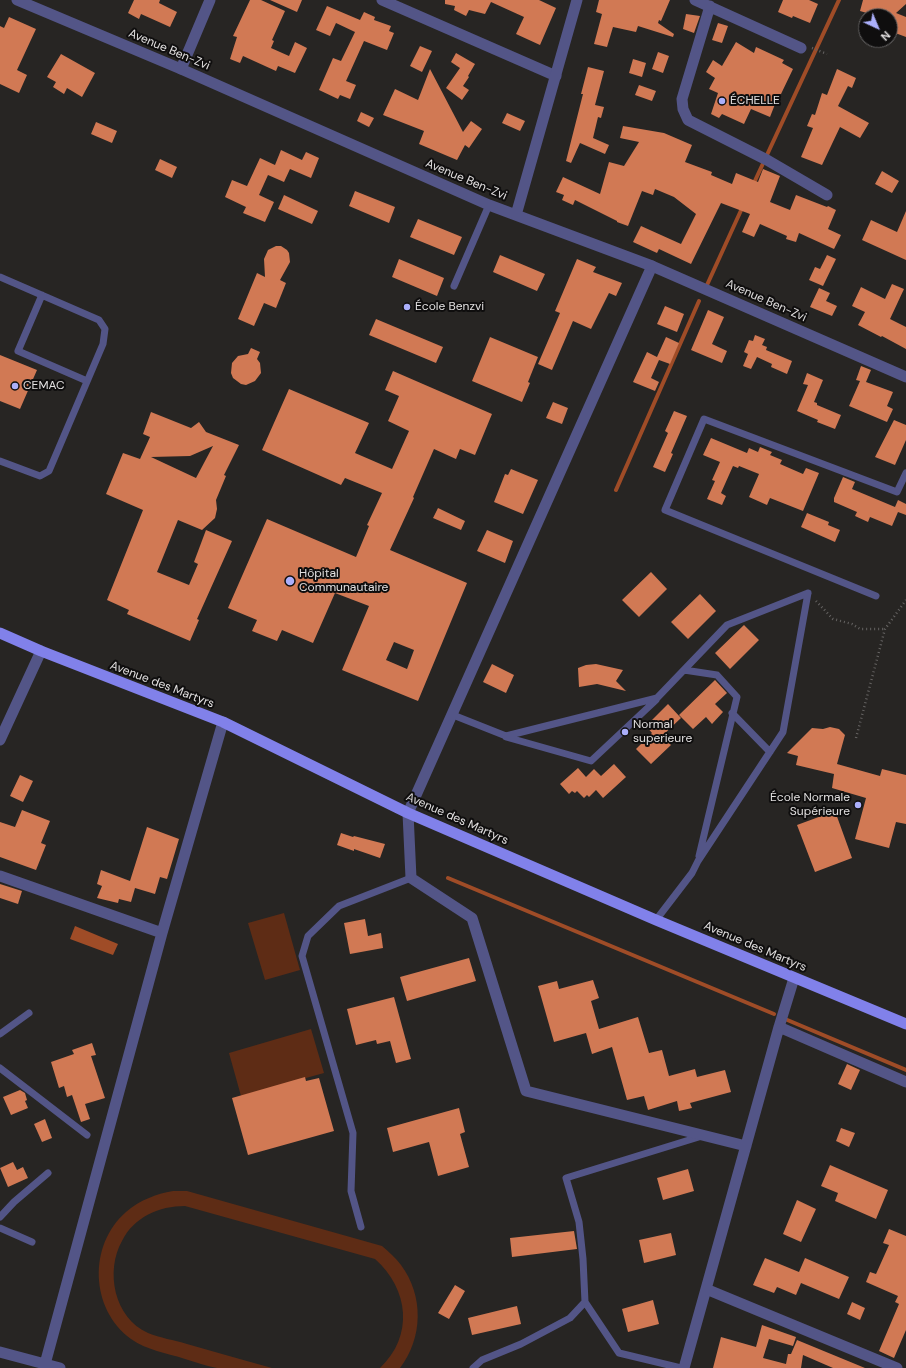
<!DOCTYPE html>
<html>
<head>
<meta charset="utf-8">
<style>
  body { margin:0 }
  #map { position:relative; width:906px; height:1368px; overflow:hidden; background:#272523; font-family:"DM Sans",sans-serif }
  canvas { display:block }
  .north { position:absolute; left:858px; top:8px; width:40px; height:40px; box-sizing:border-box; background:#0f0e0e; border:1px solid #636262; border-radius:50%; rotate:136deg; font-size:11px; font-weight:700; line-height:16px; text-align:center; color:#e1dfdf }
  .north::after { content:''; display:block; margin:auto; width:14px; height:18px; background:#abaffb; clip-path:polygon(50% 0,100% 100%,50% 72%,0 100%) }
</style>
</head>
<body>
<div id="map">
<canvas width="906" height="1368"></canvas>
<div class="north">N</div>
</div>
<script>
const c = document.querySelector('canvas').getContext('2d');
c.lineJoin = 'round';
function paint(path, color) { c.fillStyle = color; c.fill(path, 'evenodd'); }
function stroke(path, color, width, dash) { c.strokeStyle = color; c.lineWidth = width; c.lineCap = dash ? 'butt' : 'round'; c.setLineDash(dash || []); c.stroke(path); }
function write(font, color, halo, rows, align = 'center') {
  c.font = font + ' "DM Sans",sans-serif'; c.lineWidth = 4; c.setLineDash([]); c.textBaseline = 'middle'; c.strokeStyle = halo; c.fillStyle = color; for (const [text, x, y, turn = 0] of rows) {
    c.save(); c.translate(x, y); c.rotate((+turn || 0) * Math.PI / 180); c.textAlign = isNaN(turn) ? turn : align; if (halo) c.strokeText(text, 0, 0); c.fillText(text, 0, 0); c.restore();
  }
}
paint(new Path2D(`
  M284 913 300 970 265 980 248 923Z
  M311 1029 324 1073 241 1096 229 1053Z
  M173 1191H187L382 1246C389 1252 396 1258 401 1265 424 1296 423 1338 400 1368H380C414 1336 409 1289 375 1259L185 1206C159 1206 134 1217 122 1241 105 1271 114 1318 148 1333 160 1338 174 1340 187 1344 215 1352 243 1360 272 1368 260 1368 248 1368 235 1368 230 1368 223 1368 217 1368 206 1366 196 1362 185 1359 167 1353 146 1350 131 1339 90 1309 88 1245 126 1212 140 1200 156 1194 173 1191Z`), '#5e2c15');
paint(new Path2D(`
  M75 926 118 944 113 955 70 939Z`), '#9f4c27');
stroke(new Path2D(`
  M753 185 839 0
  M707 285 743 206
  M616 490 699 301
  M448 878 774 1014
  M785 1019 906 1070`), '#9f4c27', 4);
paint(new Path2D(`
  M134 0H160L159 3 177 12 170 27 141 14 139 19 128 13Z
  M250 0H261L285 11 272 40 274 41 271 48 289 56 295 42 307 48 295 73 278 66 276 71 243 56 240 63 230 59 237 37 233 36Z
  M270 0H302L297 12Z
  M445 0H539L556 8 540 45 516 34 524 17 491 2 485 14 469 10 466 16 454 10 455 6 445 4Z
  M599 0H670L661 21 659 20 658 23 674 34 673 37 638 26 636 32 613 27 607 47 594 44 602 14 596 12Z
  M783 0H809L818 4 810 23 793 16 792 18 778 12Z
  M863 0H906V4L896 13 906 17V37L890 31V16H877L860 11Z
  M327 6 360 20 364 12 375 17 374 20 391 26 389 31 394 33 387 50 364 41 346 81 356 85 350 99 340 95 338 99 319 90 333 58 341 61 355 32 336 23 330 36 316 30Z
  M686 14 700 16 694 33 683 29Z
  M9 17 36 29 17 70 27 75 19 93 0 84V26L4 28Z
  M718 23 728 26 722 43 712 40Z
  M736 42 754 53 756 47 784 60 782 63 793 69 781 94H779L770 117 751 109 744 124 722 114 719 118 711 114 718 93 709 89 715 78 706 72 713 60 722 66Z
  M420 46 432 51 422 72 410 66Z
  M658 52 669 56 663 73 652 69Z
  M456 53 475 64 468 76 469 77 463 86 469 90 462 100 446 88 460 68 451 62Z
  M61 54 95 73 82 97 67 88 64 94 53 87 56 82 47 77Z
  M633 59 646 63 642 77 629 73Z
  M588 67 604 71 595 105 604 107 601 118 598 117 593 138 609 145 605 154 580 143 571 163 566 161 583 94H581Z
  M430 69 463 132 471 121 482 129 469 148 465 145 457 160 419 144 424 131 383 115 395 89 418 100Z
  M837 69 856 78 852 88 848 86 838 106 869 123 860 138 840 127 822 165 801 157 813 128 807 126 812 114 815 115 822 93 827 95Z
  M639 85 656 91 652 101 635 95Z
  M361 112 374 118 369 127 357 121Z
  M507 113 525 121 520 131 502 123Z
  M96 122 117 131 112 143 91 134Z
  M623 126 664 133 692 145 685 162 712 172 711 175 732 184 736 173 758 182 763 169 780 176 770 202 790 210 796 195 827 207 828 206 836 210 828 229 841 235 834 249 799 233 796 242 786 239 787 236 760 224 754 237 742 232 750 214 721 203 691 264 659 249 657 253 633 242 641 226 681 244 696 214 674 197 655 189 653 195 642 191 628 226 617 222V221L575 200 573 205 562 200 564 195 556 192 563 177 600 194 609 162 624 166 639 142 620 138Z
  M281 150 302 160 306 152 319 158 311 178 290 169 284 182 268 175 259 195 274 202 265 222 243 213 246 207 225 197 232 180 247 186 260 158 275 165Z
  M160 159 177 167 172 178 155 170Z
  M882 171 899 181 892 193 875 184Z
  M355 191 395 207 389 223 349 206Z
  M284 195 318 211 312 224 278 209Z
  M906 211V260L862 240 871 220 897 232Z
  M418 219 462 237 454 255 410 237Z
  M276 246H281L287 250 289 253 290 262 280 280 286 283 276 308 264 303 254 326 238 319 257 273 265 277 264 259 268 250Z
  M500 255 545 274 537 291 493 272Z
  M827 255 836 259 823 286 809 280 815 267 820 269Z
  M399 259 444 278 437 296 392 277Z
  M577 259 596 267 593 272 622 283 616 296 609 293 591 329 573 321 552 370 538 364 560 313 555 311Z
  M892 284 904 289 890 319 906 327V349L882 336 881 337 858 325 865 312 852 306 861 287 885 299Z
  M819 288 830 293 826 301 837 306 832 316 810 307Z
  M665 306 684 314 677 332 657 324Z
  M708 310 724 317 712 344 727 351 722 363 691 350Z
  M376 319 443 347 436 363 369 335Z
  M755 335 765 339 762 345 767 347 766 350 792 361 787 374 771 367 772 364 757 357 751 369 743 366 748 354 744 352 749 340 753 341Z
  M490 337 538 357 528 382 530 383 522 402 472 381Z
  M666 337 679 343 670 364 659 360 651 378 659 382 655 391 633 382 647 352 657 357Z
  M251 348 260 352 257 359 260 363 261 373 255 381 246 385 241 384 233 378 231 373 232 363 238 356 248 354Z
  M0 355 37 370 20 409 0 401Z
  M861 366 871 370 866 382 893 392 887 406 893 409 887 422 849 406 860 381 856 380Z
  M393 371 492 414 475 455 460 449 456 459 434 449 413 497 414 498 390 550 467 583 418 701 342 670 369 606 335 593 313 643 282 630 277 641 252 631 257 620 228 608 267 519 356 557 369 526 367 525 382 493 345 478 341 485 262 450 289 389 369 423 355 453 392 469 409 431 388 421 399 396 385 390ZM394 642 414 650 407 669 386 660Z
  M807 373 823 380 814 402 817 403V405L841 415 835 429 817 422 818 420 797 411 808 385 803 384Z
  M553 402 568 408 562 424 546 418Z
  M674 411 687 416 671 453 673 454 665 472 653 467 668 433 665 431Z
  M151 412 191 428 199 422 206 432 239 445 224 475 226 476 216 500 217 509 215 518 202 530 178 520 157 572 189 585 198 564 194 562 206 530 232 541 197 619 199 620 190 641 127 614 129 610 107 600 143 510 106 494 123 453 140 459 150 437 143 434ZM213 446 196 478 151 457 190 456Z
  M894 420 906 425V440L895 465 875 457Z
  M711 438 747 453 749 448 758 452 760 447 772 452 770 455 782 460 780 464 803 474 806 468 819 473 803 511 770 498 767 505 749 497 759 474 739 466 738 468 733 466 721 493 726 496 722 505 707 499 715 481 712 480 720 462 703 455Z
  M511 469 538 480 523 514 494 502 505 474 508 475Z
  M843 477 855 482 852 489 895 507 898 500 906 504V515L898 512 892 526 870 517 868 522 855 516 857 512 834 502V498Z
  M438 508 465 521 461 530 433 518Z
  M807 513 829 522 828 525 840 530 835 542 801 527Z
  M487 530 513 541 505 563 477 551Z
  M651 572 667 589 639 617 622 600Z
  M700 594 716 611 688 639 671 622Z
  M744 625 759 640 730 669 715 653Z
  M492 664 514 675 506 693 483 682Z
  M596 664 623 670 616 681 626 691 597 684 579 687 578 668 586 665Z
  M715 680 727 693 715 704 723 712 712 724 706 717 693 729 679 715Z
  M668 704 681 718 662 736 671 745 651 764 636 749 652 733 646 726Z
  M830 727 839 729 845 735 837 764 880 776 882 769 906 775V824L896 822 889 848 855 839 866 798 832 788 834 774 796 765 798 756 787 753 812 728 823 729Z
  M614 764 626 777 603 798 596 790 589 797 587 795 584 798 577 791 575 793 572 791 569 794 560 784 578 768 586 777 594 769 601 776Z
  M20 775 33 781 23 802 10 796Z
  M22 810 50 821 41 843 46 845 36 870 0 857V822L15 827Z
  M835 811 852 858 815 872 797 825Z
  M147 827 179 839 167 879 160 877 155 894 135 888 131 902 119 899 118 903 97 898 102 886 97 884 101 870 130 881Z
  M341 833 353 837 354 836 385 844 380 858 354 849V851L337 845Z
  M0 884 22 891 18 904 0 898Z
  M365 919 368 936 381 933 383 948 350 954 344 923Z
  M469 958 476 981 407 1001 400 977Z
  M593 980 599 998 591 1001 599 1029 638 1017 649 1053 662 1050 669 1076 695 1069 697 1077 725 1070 731 1092 690 1103 692 1108 679 1111 677 1101 648 1110 644 1096 627 1100 612 1047 592 1054 586 1033 554 1042 538 986 557 981 559 989Z
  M394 997 411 1059 396 1063 390 1041 377 1044 376 1040 356 1045 347 1009Z
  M92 1043 96 1055 91 1056 105 1098 85 1104 90 1119 81 1122 72 1095 67 1097 64 1086 59 1088 51 1062 74 1054 72 1050Z
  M847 1064 860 1070 851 1090 838 1084Z
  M305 1077 306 1081 319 1078 334 1131 248 1155 232 1098Z
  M20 1090 25 1093 27 1100 25 1101 28 1108 11 1115 3 1097Z
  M459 1108 465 1132 460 1134 469 1167 438 1176 429 1142 393 1152 387 1128Z
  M45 1119 52 1138 42 1142 34 1124Z
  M841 1128 855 1133 849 1147 836 1141Z
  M13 1162 17 1170 23 1167 28 1178 8 1187 0 1168Z
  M830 1165 888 1190 876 1219 835 1201 838 1193 821 1186Z
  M688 1169 694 1191 663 1200 657 1178Z
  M797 1200 816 1209 801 1242 783 1234Z
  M889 1229 906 1236V1330L894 1358 879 1351 899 1304 895 1302 898 1296 866 1282 870 1272 876 1274 889 1245 883 1243Z
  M574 1231 577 1249 512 1257 510 1238Z
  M671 1233 676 1255 644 1263 639 1240Z
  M765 1258 799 1272 805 1258 849 1277 839 1299 801 1283 796 1295 777 1287 774 1293 753 1285Z
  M455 1285 465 1291 449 1319 438 1313Z
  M653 1300 659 1324 628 1332 622 1309Z
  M852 1302 865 1308 860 1320 847 1314Z
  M517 1306 521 1324 472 1335 468 1318Z
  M762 1325 796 1337 793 1346 769 1339 763 1358 786 1364 788 1354H791L797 1340 865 1368H833L803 1355 801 1368H713L721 1337 756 1347Z`), '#d17954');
stroke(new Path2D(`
  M812 48 827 54
  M816 601 833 619 852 624 860 629H885
  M856 738 885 629 906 600`), '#656362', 2.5, [1, 3]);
stroke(new Path2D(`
  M0 277 99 320 105 329 103 344 49 471 40 476 0 461
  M454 286 489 205
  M42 295 18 351 87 381
  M876 596 665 510 704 419 897 492 906 473
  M684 670 717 675 737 697 699 856
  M732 713 770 752
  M453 715 506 736 657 698 727 625 808 593
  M506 737 591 761 656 700
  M656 920 692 873 698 861 783 732 808 593
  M0 1034 29 1013
  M0 1068 87 1135
  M0 1217 14 1202 48 1173
  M361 1227 351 1191 353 1133 302 956 308 936 339 906 411 878
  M0 1228 32 1242
  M585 1302 619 1353 681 1368
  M473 1368 482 1360 521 1344 570 1318 585 1302 583 1259 579 1222 566 1178 702 1136`), '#535587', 7);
stroke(new Path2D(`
  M382 0 556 76
  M695 0 801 48
  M710 6 682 99 683 109 688 120 767 160 827 195
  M181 69 210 0
  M652 266 408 813 411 878 472 918 526 1091 746 1146
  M0 740 41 651
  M0 876 162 933
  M779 1027 906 1082
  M706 1289 897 1368
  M0 1352 60 1368
  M45 1364 162 933 223 722
  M684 1368 779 1027 794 978`), '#535587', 11);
stroke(new Path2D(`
  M17 0 181 69 489 205 652 266 906 377
  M516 215 577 0`), '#535587', 11);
stroke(new Path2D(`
  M0 633 41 651 223 722 408 813 656 920 906 1024`), '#8181ea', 11);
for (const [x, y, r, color] of [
  [722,101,4,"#abaffb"],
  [407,307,4,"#abaffb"],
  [15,386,4,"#abaffb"],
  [290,581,5,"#abaffb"],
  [625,732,4,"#abaffb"],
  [858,805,4,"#abaffb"]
]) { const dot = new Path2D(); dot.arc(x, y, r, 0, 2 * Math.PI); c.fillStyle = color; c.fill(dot); stroke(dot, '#0f0e0e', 1.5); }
write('12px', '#e1dfdf', '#0f0e0e', [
  ["Avenue Ben-Zvi",169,50,23],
  ["Avenue Ben-Zvi",466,180,23],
  ["Avenue Ben-Zvi",766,301,24],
  ["Avenue des Martyrs",162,685,21],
  ["Avenue des Martyrs",457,819,24],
  ["Avenue des Martyrs",755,947,23]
]);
write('12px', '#e1dfdf', '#0f0e0e', [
  ["ÉCHELLE",730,101],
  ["École Benzvi",415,307],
  ["CEMAC",23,386],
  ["Hôpital",299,574],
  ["Communautaire",299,588],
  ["Normal",633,725],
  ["superieure",633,739],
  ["École Normale",850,798,"right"],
  ["Supérieure",850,812,"right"]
], 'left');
</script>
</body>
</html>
